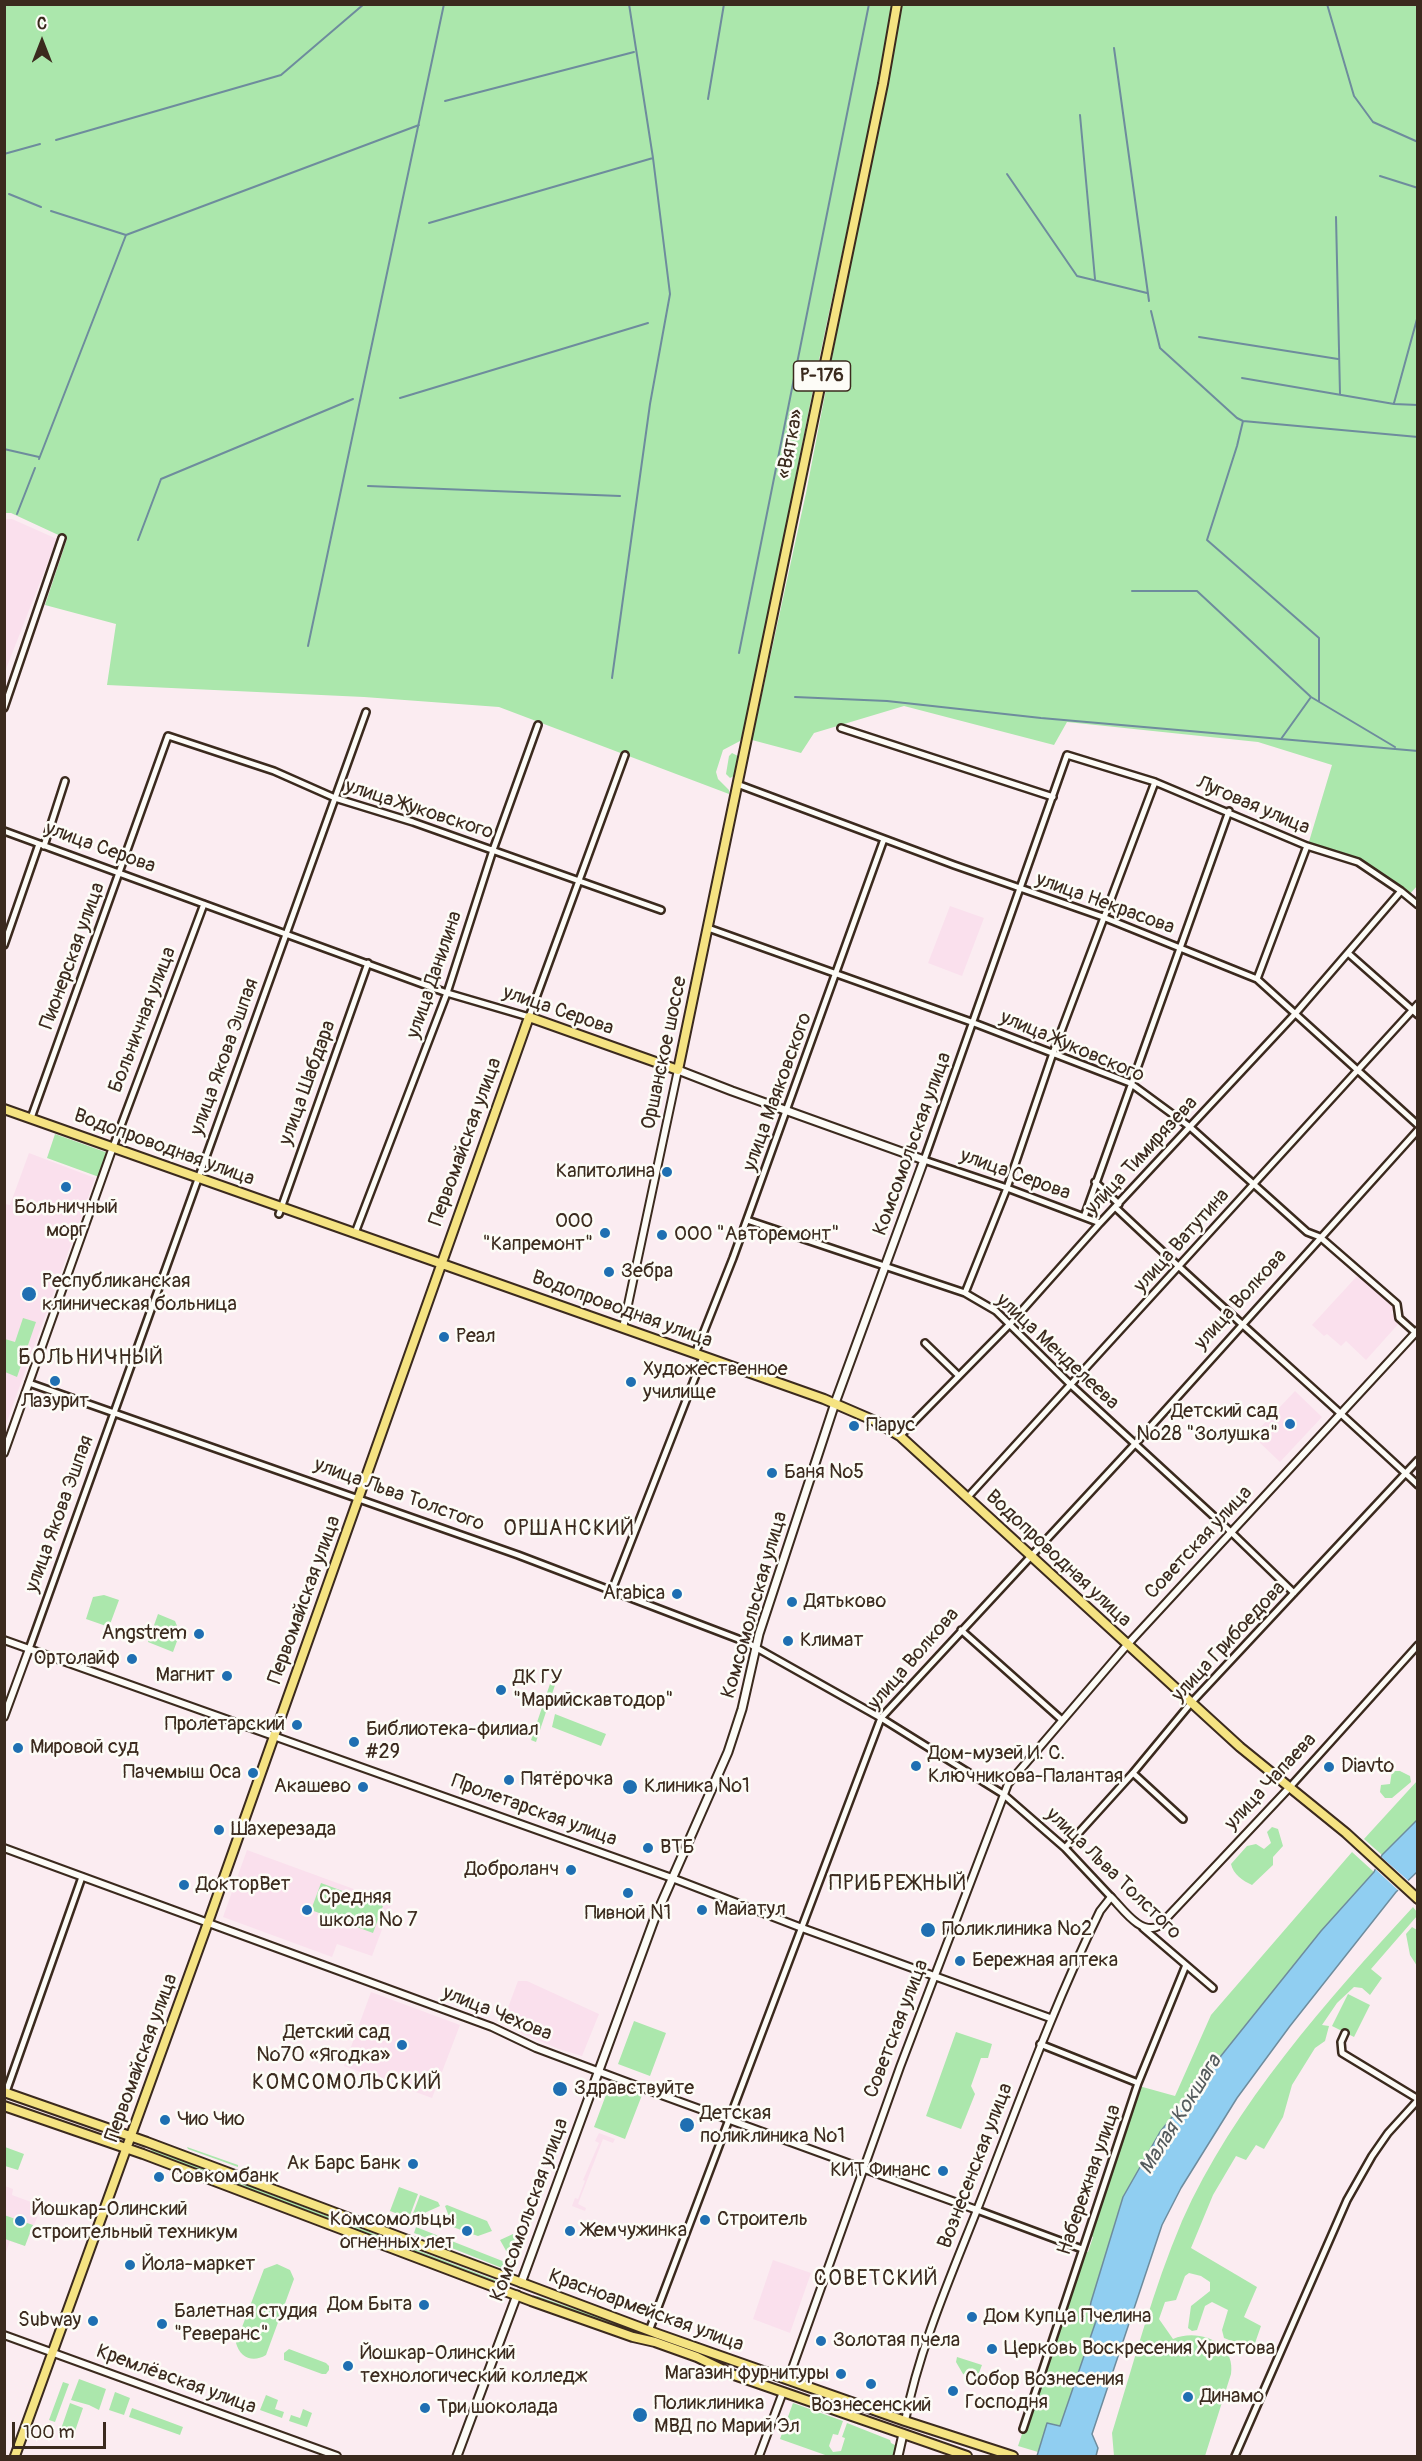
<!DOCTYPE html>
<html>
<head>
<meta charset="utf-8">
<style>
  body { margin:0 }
  #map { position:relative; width:1422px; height:2461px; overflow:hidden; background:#fbecf1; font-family:Pangolin,sans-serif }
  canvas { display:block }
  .frame { position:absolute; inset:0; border:6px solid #3b2a1e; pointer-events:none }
  .north { position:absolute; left:12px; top:12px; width:60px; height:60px; -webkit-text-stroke:4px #fdfcf7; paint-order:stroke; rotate:0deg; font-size:16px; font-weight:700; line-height:24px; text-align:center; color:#3b2a1e }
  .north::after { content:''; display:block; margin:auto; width:21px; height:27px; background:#3b2a1e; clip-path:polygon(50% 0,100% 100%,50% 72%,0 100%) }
  .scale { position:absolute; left:12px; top:2422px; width:94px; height:27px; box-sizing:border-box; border:3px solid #3b2a1e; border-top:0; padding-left:8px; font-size:18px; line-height:21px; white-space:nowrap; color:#3b2a1e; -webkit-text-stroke:4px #fdfcf7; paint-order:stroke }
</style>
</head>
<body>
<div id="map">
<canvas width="1422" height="2461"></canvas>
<div class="frame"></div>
<div class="north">С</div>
<div class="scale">100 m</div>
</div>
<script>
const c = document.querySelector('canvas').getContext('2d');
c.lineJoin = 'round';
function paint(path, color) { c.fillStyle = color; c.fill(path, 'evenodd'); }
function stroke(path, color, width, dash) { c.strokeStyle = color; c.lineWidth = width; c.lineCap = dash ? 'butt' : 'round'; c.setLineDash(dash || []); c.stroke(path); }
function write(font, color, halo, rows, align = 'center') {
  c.font = font + ' Pangolin,sans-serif'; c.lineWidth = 5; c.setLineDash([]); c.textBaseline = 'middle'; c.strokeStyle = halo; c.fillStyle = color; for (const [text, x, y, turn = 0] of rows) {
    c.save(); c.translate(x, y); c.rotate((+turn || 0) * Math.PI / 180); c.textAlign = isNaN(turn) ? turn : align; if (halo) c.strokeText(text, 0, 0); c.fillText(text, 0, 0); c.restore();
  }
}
paint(new Path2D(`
  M4 519H12L57 539 6 669Z
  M950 906 984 918 962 976 928 963Z
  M29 1153 95 1178 5 1427V1204L10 1205Z
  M1358 1275 1395 1308 1391 1313 1401 1321 1366 1360 1346 1341 1341 1346 1327 1334 1324 1336 1312 1325Z
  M1295 1391 1322 1417 1280 1462 1259 1442 1257 1437 1258 1430Z
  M247 1850 392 1903 372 1956 337 1944 332 1957 223 1917Z
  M518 1981H527L599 2014 582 2056 559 2049 523 2034 503 2021Z
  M371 1992 460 2025 432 2098 344 2066Z
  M599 2133 615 2139 613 2143 603 2139 578 2204 586 2208 585 2211 572 2206 575 2198 578 2199 585 2181 583 2180 599 2143 595 2141Z
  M5 2186 13 2189 12 2195 42 2206 25 2246 10 2241 5 2255Z
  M773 2260 811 2273 790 2333 753 2319Z`), '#fae0ed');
paint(new Path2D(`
  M4 5H894C872 125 843 244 818 365 793 488 770 611 743 734L740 741 723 750 716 772 718 779 729 790V794L499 707 364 697 107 685 116 624 45 605 67 539 11 513H5Z
  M900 5H1417V886L1409 895 1358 860 1308 845 1332 765 1258 742 1067 722 1054 745 904 706 814 733 801 753 752 740 806 493Z
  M732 753 738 756 734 776 730 778 726 774 729 756Z
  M55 1134 108 1153 99 1177 47 1158Z
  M23 1318 36 1322 17 1377 5 1372V1339L15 1342Z
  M104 1595 119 1600 109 1627 86 1619 93 1597Z
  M158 1614 175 1621 180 1633 173 1652 148 1642Z
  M552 1678 557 1679 536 1742 531 1740Z
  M555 1714 606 1734 601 1746 552 1727Z
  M1392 1771H1400L1410 1776 1411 1782 1392 1798H1385L1380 1792 1381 1785 1390 1784Z
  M1417 1781V1820L1382 1855 1364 1839Z
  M1272 1827 1278 1829 1283 1846 1273 1857V1865L1252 1885C1243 1881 1233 1874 1231 1864L1247 1846 1256 1844 1264 1849 1271 1843 1267 1832Z
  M1352 1852 1374 1872 1321 1931 1160 2132 1123 2197 1091 2302 1097 2318 1060 2426 1047 2423 1038 2452 1018 2446 1083 2251 1088 2252 1093 2237 1088 2235 1139 2086 1175 2096 1211 2015Z
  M321 1883 383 1906 373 1933 311 1910Z
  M1413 1907 1417 1912V1916L1371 1969 1382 1978 1370 1995 1362 1988 1354 1987 1337 2003 1322 2025 1329 2026 1325 2041 1315 2048 1292 2085 1283 2117 1264 2149 1256 2145 1246 2160 1236 2156 1213 2195 1191 2248 1257 2287 1244 2317 1261 2326 1254 2346 1249 2348 1224 2338 1222 2330 1228 2310 1212 2302 1205 2306 1197 2330 1192 2331 1188 2328 1191 2306 1210 2291V2282L1201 2276 1189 2273 1185 2276 1176 2300 1165 2302 1159 2319 1173 2339C1198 2328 1236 2342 1231 2374L1205 2456H1147L1145 2455 1143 2456H1114L1112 2433C1134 2362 1153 2289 1182 2221 1233 2106 1328 1999 1413 1907Z
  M1412 1927 1417 1930V1966L1410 1955 1406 1934Z
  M1348 1994 1370 2005 1354 2037 1332 2026Z
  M634 2021 666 2033 650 2076 618 2064Z
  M956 2032 992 2044 988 2058H981L971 2086 975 2094 961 2129 926 2116Z
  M610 2084 642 2095 625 2139 594 2127Z
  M5 2147 24 2154 18 2170 5 2166Z
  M187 2147 238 2165V2167L188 2149Z
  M152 2149 498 2281 497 2283 151 2151Z
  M399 2187 418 2194 409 2218 390 2211Z
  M420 2195 438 2202 440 2206 411 2219Z
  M447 2205 487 2221 492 2231 478 2236 472 2234 473 2230 463 2226 461 2230 453 2227 445 2206Z
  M4 2215 33 2225 25 2246 5 2239Z
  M416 2227 505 2262 502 2268 414 2233Z
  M513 2234 516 2238 509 2256 500 2240Z
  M523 2234 524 2238 514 2266H512L510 2264 520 2236Z
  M277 2264 290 2270 294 2279 266 2355C253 2363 240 2358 236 2343L264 2269Z
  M537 2296 636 2330 635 2332 536 2297Z
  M289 2349 326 2363 329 2366V2370L326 2374H322L284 2360V2353Z
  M957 2357 982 2365 977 2378 963 2374 956 2362Z
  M79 2379 106 2389 99 2410 89 2405 71 2400Z
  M63 2382 69 2384 55 2422 49 2420Z
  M115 2392 130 2398 124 2415 109 2410Z
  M266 2395 278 2400 275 2409 284 2412 282 2418 260 2410Z
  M70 2403 83 2408 74 2434 61 2429Z
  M793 2403 843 2421 838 2435 833 2434 829 2446 833 2452 841 2451 845 2438 842 2437 847 2423 890 2440 891 2443 897 2446 893 2456 875 2455 874 2456H828L780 2439Z
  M132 2408 183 2427 180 2435 129 2417Z
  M303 2409 312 2413 307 2427 289 2421 291 2415 300 2418Z`), '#abe7ac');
const water = new Path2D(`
  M1417 1820V1872L1396 1892 1290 2026 1237 2098 1181 2188 1162 2225 1092 2434 1098 2448 1096 2456H1037L1047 2423 1060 2426 1097 2318 1089 2314 1091 2302 1123 2197 1160 2132 1321 1931 1374 1872 1382 1855Z`);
paint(water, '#90cef1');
stroke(water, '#6e8c9d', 1.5);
paint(new Path2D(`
  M1379 1855 1411 1883 1400 1892 1373 1867Z`), '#fbecf1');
stroke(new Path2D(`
  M1327 4 1354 96 1373 122 1418 142
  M1114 48 1149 301
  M708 99 724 4
  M445 101 634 52
  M1080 115 1095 279
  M56 140 281 75 364 4
  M4 154 40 144
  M1007 174 1077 276 1147 293
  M1380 176 1418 188
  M9 194 41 207
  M51 211 126 235 419 125
  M1336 217 1340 394
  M429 223 653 158
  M1151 311 1160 348 1237 418 1243 421 1418 437
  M1199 337 1338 359
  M1242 378 1394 404 1418 405
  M400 398 648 323
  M1394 403 1417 319
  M1243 421 1237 446 1207 540 1319 638V701
  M4 449 39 457
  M39 459 126 235
  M368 486 620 496
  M17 514 35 468
  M138 540 161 479 353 399
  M1132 591H1197L1311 697 1395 747
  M308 646 444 4
  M739 653 869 4
  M612 678 650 404 670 294 653 158 629 4
  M795 697 887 701 1041 718 1418 751
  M1281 739 1311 697`), '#6e8c9d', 2);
const minor = new Path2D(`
  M4 708 62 538
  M841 728 1053 797
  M737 784 954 865 1103 917 1257 979 1418 1125
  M4 831 447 993 529 1017 625 755
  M44 846 65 781
  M708 928 974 1023 1130 1083 1190 1127 1307 1232 1320 1237 1397 1304 1399 1318 1417 1334
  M4 945 39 844
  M1348 953 1418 1015
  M1257 979 1307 846
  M31 1118 168 736 274 771 335 798 413 822 661 910
  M113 1147 204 904
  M1095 1182 1119 1204
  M1116 1208C1215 1302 1318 1391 1418 1485
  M279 1214 368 963
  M1084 1217 1229 811
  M747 1220 965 1293 996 1311 1071 1385 1232 1533 1294 1593
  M1100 1223 1007 1188 924 1160 1067 755 1155 782 1307 846 1358 862 1401 891 1418 905
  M355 1233 447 993 493 850 538 725
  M965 1293 1007 1188 1053 1053 1155 782
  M925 1343 959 1376
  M695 1354 733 1258 884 839
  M29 1383 518 1555 746 1642 881 1718 1003 1794 1065 1848 1111 1897
  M900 1436 1009 1325 1100 1223 1295 1014 1401 891
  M967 1498 1418 1004
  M612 1590 703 1357
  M961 1630 1062 1720
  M29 1649 366 712
  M1133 1773 1183 1819
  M1290 1787 1418 1645
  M1065 1848 1133 1773 1191 1703 1418 1460
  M1143 1928 1213 1988
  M1345 2033 1341 2042 1342 2053 1418 2099
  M1040 2044 1138 2083
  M6 2092 82 1877
  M977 2210 1082 2249
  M649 2331 881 1718 1135 1444 1418 1130
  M1023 2429 1138 2083 1186 1965
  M1235 2456 1347 2200 1372 2156 1388 2133 1418 2100`);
const tertiary = new Path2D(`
  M623 1328 678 1070
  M4 1453 113 1147
  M4 1640 672 1878 802 1928 1050 2018
  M4 1717 29 1649
  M4 1848 492 2027 536 2048 664 2096 977 2210
  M4 2335 337 2456
  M788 2380 900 2067 1008 1784 1127 1645 1418 1330
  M905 2421C919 2349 950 2278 977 2210 1017 2108 1052 2009 1100 1911L1111 1897C1123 1909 1141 1936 1159 1926L1290 1787
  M759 2456 783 2392`);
const secondary = new Path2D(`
  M521 2283 654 1920 728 1752 742 1709 759 1634 835 1403 924 1160 732 1091 678 1070
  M457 2456 517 2295
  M898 2456 903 2434`);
const primary = new Path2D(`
  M4 1109 824 1399 875 1421 900 1436 1240 1747 1346 1833 1418 1899
  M4 2092 147 2142 658 2334 905 2421 1013 2456
  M4 2106 143 2154 531 2301 633 2337 655 2342 697 2357 734 2375 967 2456
  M15 2456 205 1931 529 1017 678 1070 883 84 897 4`);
stroke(minor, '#3b2a1e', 10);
stroke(tertiary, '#3b2a1e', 10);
stroke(secondary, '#3b2a1e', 11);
stroke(primary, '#3b2a1e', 12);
stroke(minor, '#fdfcf7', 5);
stroke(tertiary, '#fdfcf7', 6);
stroke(secondary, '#fdfcf7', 7);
stroke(primary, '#f5e382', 8);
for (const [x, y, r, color] of [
  [667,1172,6,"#1f6fb2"],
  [66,1187,6,"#1f6fb2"],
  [605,1233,6,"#1f6fb2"],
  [662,1235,6,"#1f6fb2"],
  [609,1272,6,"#1f6fb2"],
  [29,1294,8,"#1f6fb2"],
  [444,1337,6,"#1f6fb2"],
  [55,1381,6,"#1f6fb2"],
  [631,1382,6,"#1f6fb2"],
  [1290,1424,6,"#1f6fb2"],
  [854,1426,6,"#1f6fb2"],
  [772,1473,6,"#1f6fb2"],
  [677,1594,6,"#1f6fb2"],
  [792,1602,6,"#1f6fb2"],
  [199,1634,6,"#1f6fb2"],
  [788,1641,6,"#1f6fb2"],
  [132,1659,6,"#1f6fb2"],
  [227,1676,6,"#1f6fb2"],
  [501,1690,6,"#1f6fb2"],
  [297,1725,6,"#1f6fb2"],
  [354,1742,6,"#1f6fb2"],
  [18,1748,6,"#1f6fb2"],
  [916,1766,6,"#1f6fb2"],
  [1329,1767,6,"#1f6fb2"],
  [253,1773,6,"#1f6fb2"],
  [509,1780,6,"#1f6fb2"],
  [363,1787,6,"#1f6fb2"],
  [630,1787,8,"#1f6fb2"],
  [219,1830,6,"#1f6fb2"],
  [648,1848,6,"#1f6fb2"],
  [571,1870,6,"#1f6fb2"],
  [184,1885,6,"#1f6fb2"],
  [628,1893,6,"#1f6fb2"],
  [307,1910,6,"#1f6fb2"],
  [702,1910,6,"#1f6fb2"],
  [928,1930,8,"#1f6fb2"],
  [960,1961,6,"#1f6fb2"],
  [402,2045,6,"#1f6fb2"],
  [560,2089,8,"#1f6fb2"],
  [165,2120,6,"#1f6fb2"],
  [687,2125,8,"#1f6fb2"],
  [413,2164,6,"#1f6fb2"],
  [943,2171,6,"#1f6fb2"],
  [159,2177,6,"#1f6fb2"],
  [705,2220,6,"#1f6fb2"],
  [20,2221,6,"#1f6fb2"],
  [467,2231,6,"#1f6fb2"],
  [570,2231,6,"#1f6fb2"],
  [130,2265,6,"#1f6fb2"],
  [424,2305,6,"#1f6fb2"],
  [972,2317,6,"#1f6fb2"],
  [93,2321,6,"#1f6fb2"],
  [162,2324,6,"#1f6fb2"],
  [821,2341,6,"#1f6fb2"],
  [992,2349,6,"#1f6fb2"],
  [348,2366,6,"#1f6fb2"],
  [841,2374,6,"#1f6fb2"],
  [871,2384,6,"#1f6fb2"],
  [953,2391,6,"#1f6fb2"],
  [1188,2397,6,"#1f6fb2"],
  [425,2408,6,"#1f6fb2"],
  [640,2415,8,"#1f6fb2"]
]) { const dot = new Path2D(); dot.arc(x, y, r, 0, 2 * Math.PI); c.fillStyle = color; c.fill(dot); stroke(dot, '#fdfcf7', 2); }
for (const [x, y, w] of [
  [822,376,57]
]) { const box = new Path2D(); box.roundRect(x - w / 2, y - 15, w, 30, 4.5); c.fillStyle = '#fdfcf7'; c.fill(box); stroke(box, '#3b2a1e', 1.5); }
write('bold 18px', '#3b2a1e', null, [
  ["Р-176",822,376]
]);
write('20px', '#3b2a1e', '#fdfcf7', [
  ["«Вятка»",791,444,-79],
  ["Луговая улица",1253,806,23],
  ["улица Жуковского",419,810,18],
  ["улица Серова",100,848,20],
  ["улица Некрасова",1105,904,20],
  ["Пионерская улица",73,956,-70],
  ["улица Данилина",435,975,-71],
  ["улица Серова",558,1011,19],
  ["Больничная улица",143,1020,-69],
  ["улица Жуковского",1072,1047,23],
  ["Оршанское шоссе",665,1053,-78],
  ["улица Якова Эшпая",225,1057,-70],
  ["улица Шабдара",308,1083,-70],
  ["улица Маяковского",778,1092,-70],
  ["Первомайская улица",466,1142,-70],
  ["Комсомольская улица",913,1144,-70],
  ["Водопроводная улица",164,1148,20],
  ["улица Тимирязева",1142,1156,-47],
  ["улица Серова",1015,1175,20],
  ["улица Ватутина",1182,1241,-48],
  ["улица Волкова",1241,1300,-48],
  ["Водопроводная улица",622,1310,20],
  ["улица Менделеева",1057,1352,43],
  ["улица Льва Толстого",399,1495,20],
  ["улица Якова Эшпая",60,1514,-70],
  ["Советская улица",1199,1543,-47],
  ["Водопроводная улица",1058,1559,43],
  ["Первомайская улица",305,1600,-70],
  ["Комсомольская улица",755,1605,-74],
  ["улица Грибоедова",1229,1642,-47],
  ["улица Волкова",914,1659,-49],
  ["улица Чапаева",1271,1782,-47],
  ["Пролетарская улица",534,1811,20],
  ["улица Льва Толстого",1113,1874,44],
  ["улица Чехова",497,2014,22],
  ["Советская улица",897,2029,-69],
  ["Первомайская улица",142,2058,-70],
  ["Вознесенская улица",976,2166,-69],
  ["Набережная улица",1090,2180,-71],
  ["Комсомольская улица",530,2210,-70],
  ["Красноармейская улица",646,2311,20],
  ["Кремлёвская улица",176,2380,20]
]);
write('20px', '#3b2a1e', '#fdfcf7', [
  ["Капитолина",655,1172,"right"],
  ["Больничный",66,1208,"center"],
  ["морг",66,1231,"center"],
  ["ООО",593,1222,"right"],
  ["\"Капремонт\"",593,1245,"right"],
  ["ООО \"Авторемонт\"",674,1235],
  ["Зебра",621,1272],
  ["Республиканская",42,1282],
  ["клиническая больница",42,1305],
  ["Реал",456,1337],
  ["Художественное",643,1370],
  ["училище",643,1393],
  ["Лазурит",55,1402,"center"],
  ["Детский сад",1278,1412,"right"],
  ["№28 \"Золушка\"",1278,1435,"right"],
  ["Парус",866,1426],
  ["Баня №5",784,1473],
  ["Arabica",665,1594,"right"],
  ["Дятьково",804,1602],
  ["Angstrem",187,1634,"right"],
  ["Климат",800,1641],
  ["Ортолайф",120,1659,"right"],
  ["Магнит",215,1676,"right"],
  ["ДК ГУ",513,1678],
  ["\"Марийскавтодор\"",513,1701],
  ["Пролетарский",285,1725,"right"],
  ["Библиотека-филиал",366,1730],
  ["#29",366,1753],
  ["Мировой суд",30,1748],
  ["Дом-музей И. С.",928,1754],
  ["Ключникова-Палантая",928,1777],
  ["Diavto",1341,1767],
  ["Пачемыш Оса",241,1773,"right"],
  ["Пятёрочка",521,1780],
  ["Акашево",351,1787,"right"],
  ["Клиника №1",644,1787],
  ["Шахерезада",231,1830],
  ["ВТБ",660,1848],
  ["Доброланч",559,1870,"right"],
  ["ДокторВет",196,1885],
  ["Средняя",319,1898],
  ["школа № 7",319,1921],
  ["Майатул",714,1910],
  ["Пивной N1",628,1914,"center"],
  ["Поликлиника №2",942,1930],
  ["Бережная аптека",972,1961],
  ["Детский сад",390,2033,"right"],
  ["№70 «Ягодка»",390,2056,"right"],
  ["Здравствуйте",574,2089],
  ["Детская",700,2114],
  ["поликлиника №1",700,2137],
  ["Чио Чио",177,2120],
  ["Ак Барс Банк",401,2164,"right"],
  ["КИТ Финанс",931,2171,"right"],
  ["Совкомбанк",171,2177],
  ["Йошкар-Олинский",32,2210],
  ["строительный техникум",32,2233],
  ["Комсомольцы",455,2220,"right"],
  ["огненных лет",455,2243,"right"],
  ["Строитель",717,2220],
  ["Жемчужинка",582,2231],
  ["Йола-маркет",142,2265],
  ["Дом Быта",412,2305,"right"],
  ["Балетная студия",174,2312],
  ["\"Реверанс\"",174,2335],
  ["Дом Купца Пчелина",984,2317],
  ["Subway",81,2321,"right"],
  ["Золотая пчела",833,2341],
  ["Церковь Воскресения Христова",1004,2349],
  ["Йошкар-Олинский",360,2354],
  ["технологический колледж",360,2377],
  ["Магазин фурнитуры",829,2374,"right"],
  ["Собор Вознесения",965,2380],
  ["Господня",965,2403],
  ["Динамо",1200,2397],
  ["Поликлиника",654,2404],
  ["МВД по Марий Эл",654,2427],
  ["Вознесенский",871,2406,"center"],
  ["Три шоколада",437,2408]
], 'left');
c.letterSpacing = '1.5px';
write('21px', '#3b2a1e', '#fdfcf7', [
  ["БОЛЬНИЧНЫЙ",91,1359],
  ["ОРШАНСКИЙ",569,1530],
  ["ПРИБРЕЖНЫЙ",898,1885],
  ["КОМСОМОЛЬСКИЙ",347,2084],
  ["СОВЕТСКИЙ",876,2280]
]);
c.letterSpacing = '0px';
write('italic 21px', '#545b5d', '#fdfcf7', [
  ["Малая Кокшага",1181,2115,-58]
]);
</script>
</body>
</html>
